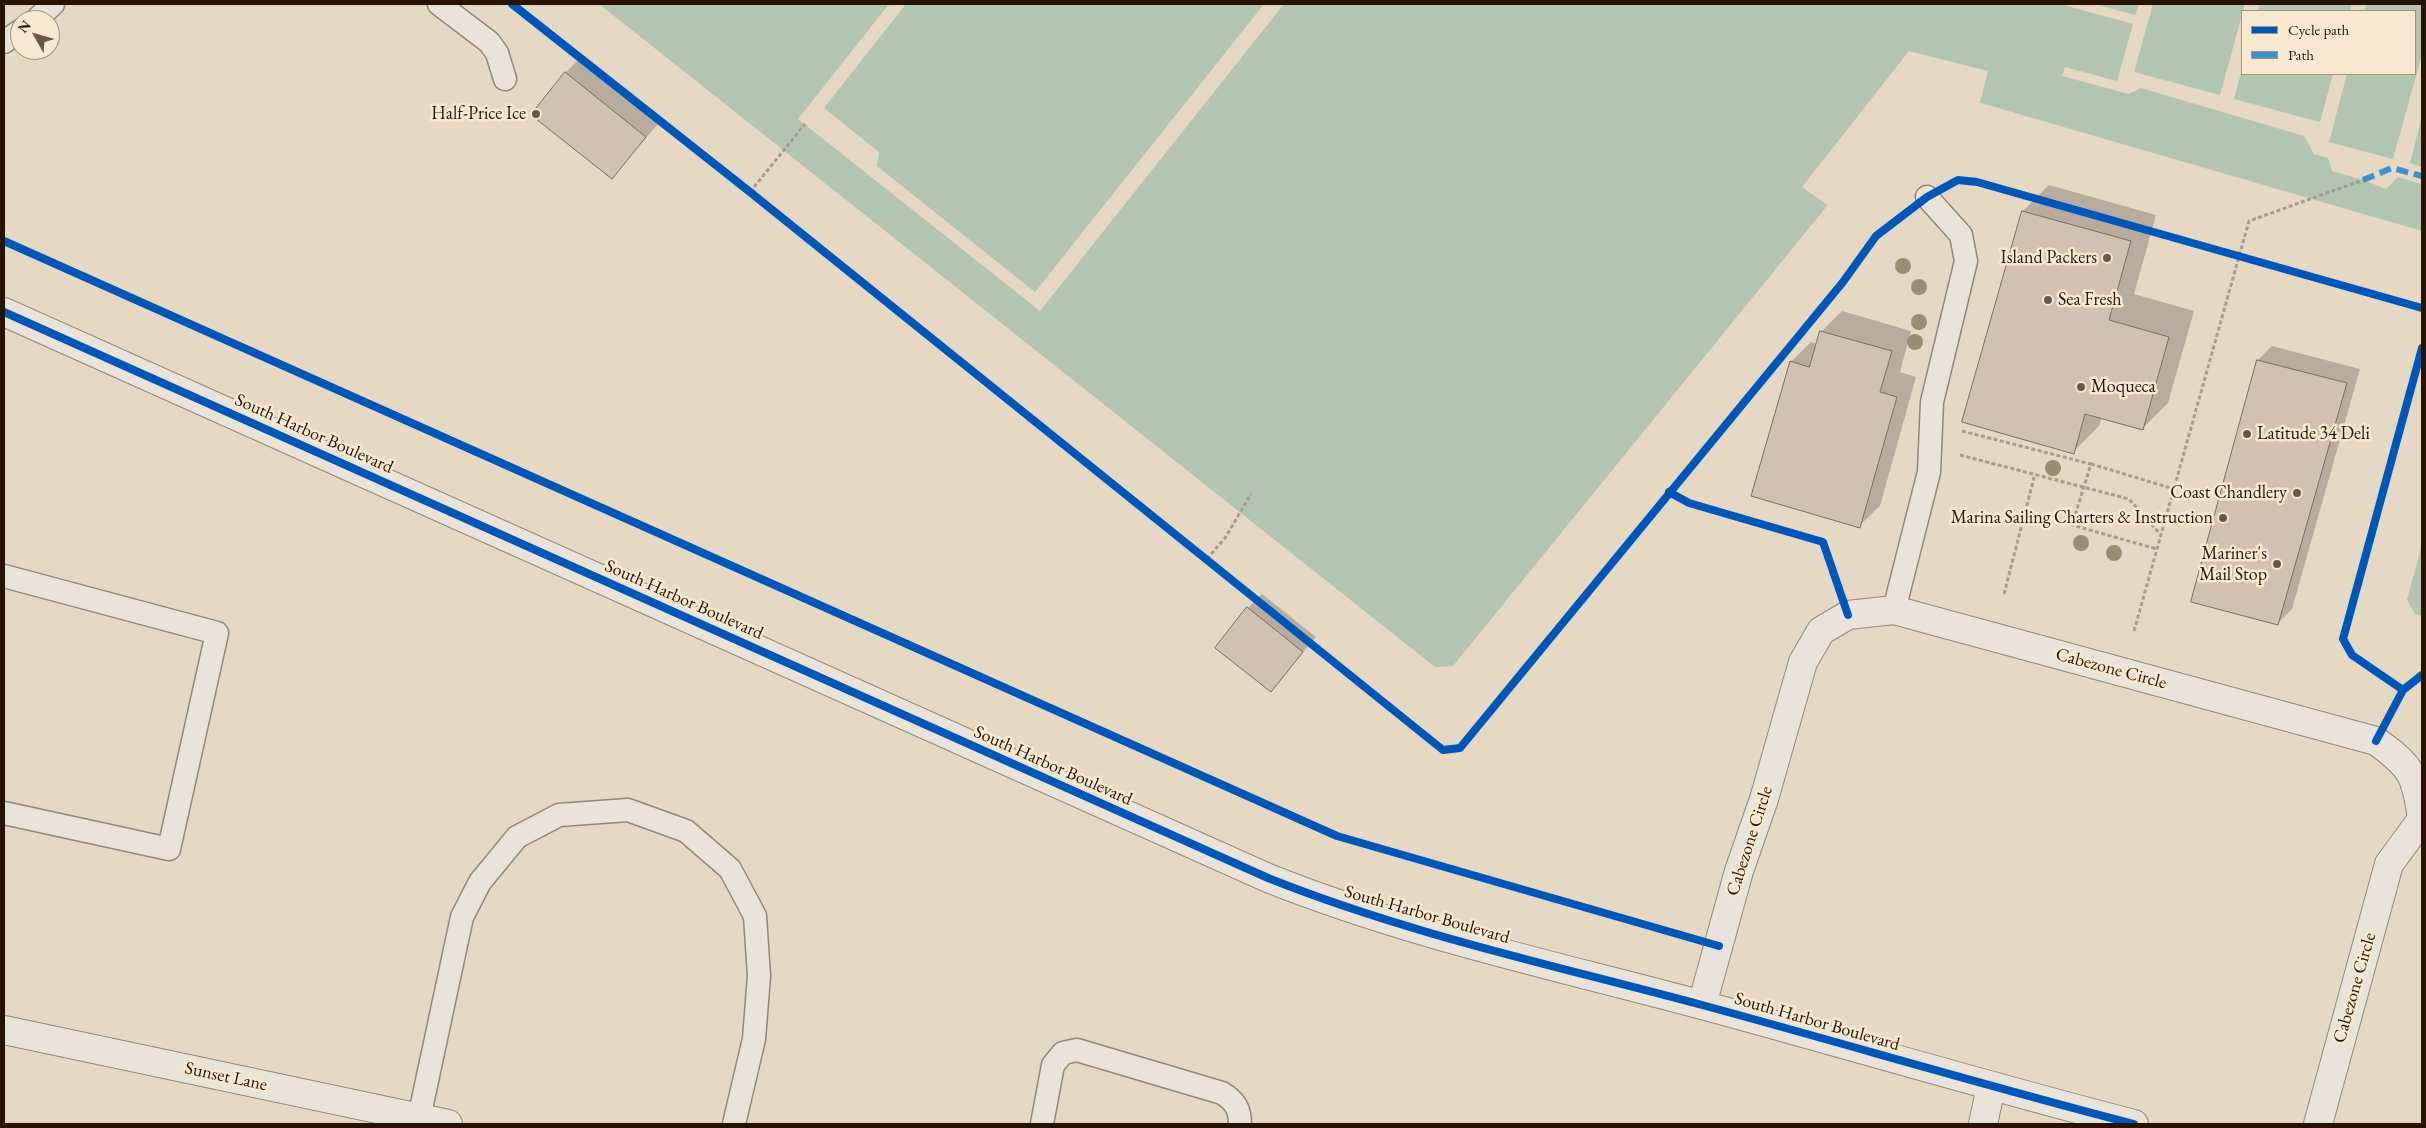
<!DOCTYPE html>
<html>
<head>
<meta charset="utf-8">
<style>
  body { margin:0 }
  #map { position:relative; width:2426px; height:1128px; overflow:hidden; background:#e5d8c5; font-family:"EB Garamond",serif }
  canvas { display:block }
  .frame { position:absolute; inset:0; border:5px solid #281201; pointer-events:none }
  .legend { position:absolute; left:2241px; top:10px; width:175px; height:65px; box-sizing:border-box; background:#f7e8d0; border:1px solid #a4927d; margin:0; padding:6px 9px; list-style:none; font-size:15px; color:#281201 }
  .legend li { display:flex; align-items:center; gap:10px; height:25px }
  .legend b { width:25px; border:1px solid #a4927d }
  .north { position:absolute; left:10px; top:10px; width:50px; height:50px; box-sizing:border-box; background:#f7e8d0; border:1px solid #a4927d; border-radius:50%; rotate:308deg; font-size:14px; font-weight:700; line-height:20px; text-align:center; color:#281201 }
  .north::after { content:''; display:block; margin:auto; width:18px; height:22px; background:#6a5746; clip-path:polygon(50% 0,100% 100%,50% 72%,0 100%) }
</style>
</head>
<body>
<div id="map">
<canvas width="2426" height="1128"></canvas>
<div class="frame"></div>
<ul class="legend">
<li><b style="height:6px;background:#0057b8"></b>Cycle path</li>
<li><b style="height:6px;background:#3c92d0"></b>Path</li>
</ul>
<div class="north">N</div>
</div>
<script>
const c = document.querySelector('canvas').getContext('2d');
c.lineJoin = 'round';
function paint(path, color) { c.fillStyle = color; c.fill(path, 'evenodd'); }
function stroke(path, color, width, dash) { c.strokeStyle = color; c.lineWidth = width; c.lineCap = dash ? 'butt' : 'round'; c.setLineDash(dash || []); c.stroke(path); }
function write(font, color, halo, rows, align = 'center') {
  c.font = font + ' "EB Garamond",serif'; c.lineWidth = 5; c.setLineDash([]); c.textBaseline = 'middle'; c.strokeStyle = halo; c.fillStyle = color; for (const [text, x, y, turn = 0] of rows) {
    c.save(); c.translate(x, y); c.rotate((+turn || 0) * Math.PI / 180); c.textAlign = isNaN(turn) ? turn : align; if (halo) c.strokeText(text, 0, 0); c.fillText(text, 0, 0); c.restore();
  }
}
paint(new Path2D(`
  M599 4H2422V231L1981 103 1895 134 1827 206 1453 666 1435 667ZM2242 11H2415V74H2242Z
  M2422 544V616L2415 614 2407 600Z`), '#b3c4b1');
paint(new Path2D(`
  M889 4H906L824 108 879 152 877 166 1035 292 1264 4H1284L1040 311 798 119Z
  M2060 4H2094L2135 15 2139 4H2153L2134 72 2220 95 2242 15V69L2234 99 2320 122 2333 74H2347L2329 142 2393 159 2422 54V116L2410 163 2422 167V184L2398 177 2386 189 2363 180 2332 171 2328 158 2314 154 2304 136 2141 88 2129 94 2062 76 2065 67 2117 81 2133 24Z
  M2245 4H2260L2258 11H2243Z
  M2352 4H2366L2364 11H2350Z
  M1909 51 1988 71 1979 106 1896 136 1830 207 1802 187Z`), '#e5d8c5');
paint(new Path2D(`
  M579 59 659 123 611 177 565 73Z
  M2049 185 2156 215 2134 294 2194 311 2168 403 2142 429 2102 417 2099 426 2073 452 1964 421 2023 211Z
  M1842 311 1911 331 1900 372 1916 377 1880 506 1859 526 1791 362 1811 342 1818 344 1821 332Z
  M2272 346 2360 369 2292 609 2278 623 2258 360Z
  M1262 594 1316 637 1271 690 1248 608Z`), '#0003');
const building = new Path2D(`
  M565 72 646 137 612 179 531 115Z
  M2022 211 2131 241 2109 320 2169 337 2143 430 2085 414 2074 454 1962 422Z
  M1820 331 1892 351 1880 392 1897 397 1860 528 1751 496 1790 361 1809 367Z
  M2257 360 2347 383 2278 625 2191 602Z
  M1247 607 1303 652 1271 692 1215 648Z`);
paint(building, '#d1c1b3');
stroke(building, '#766c60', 1);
const service = new Path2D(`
  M439 4 489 42 497 53 505 79
  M36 20 53 4
  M4 42 20 31
  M4 576 217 633 169 849 4 813
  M1894 610 1929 472 1932 402 1966 261 1961 235 1927 197
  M419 1118 462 917 480 882 517 837 559 815 628 810 686 831 730 869 755 916 759 976 754 1039 734 1124
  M1042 1124 1053 1065 1063 1053 1077 1050 1222 1093C1235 1101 1240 1109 1240 1124`);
const minor = new Path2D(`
  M1702 1005 1739 871 1764 799 1803 662 1821 631 1848 615 1894 610 2376 741C2412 767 2416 775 2422 819L2389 864 2318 1124
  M4 1030 448 1124
  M1983 1124 1991 1087`);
const tertiary = new Path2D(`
  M4 312 1268 878C1408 934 1557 966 1702 1005 1846 1044 1990 1087 2134 1124`);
stroke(service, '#91877a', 25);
stroke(minor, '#91877a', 30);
stroke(tertiary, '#91877a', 30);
stroke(new Path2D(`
  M750 192 805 124
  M1962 431 2091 464 2072 525 2157 549
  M1960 455 2129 499 2161 535
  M2091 464 2174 489
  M1207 559 1225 538 1251 494
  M2004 594 2035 474
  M2134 631 2249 221 2363 180`), '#a39c93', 3, [4, 2.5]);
stroke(service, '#e9e3d9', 22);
stroke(minor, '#e9e3d9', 28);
stroke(tertiary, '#e9e3d9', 28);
stroke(new Path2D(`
  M2363 180 2392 168 2422 176`), '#3c92d0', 6, [12, 6]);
stroke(new Path2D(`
  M512 4 750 192 1443 750 1460 748 1843 282 1876 236 1927 197 1958 180 1977 182 2422 308
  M4 241 1337 836 1719 946
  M4 312 1268 878C1408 934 1557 966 1702 1005 1846 1044 1990 1087 2134 1124
  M1669 492 1689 503 1823 542 1848 615
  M2403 690 2352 655 2343 639 2422 348
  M2376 741 2403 690 2422 675`), '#0057b8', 8);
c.fillStyle = '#998d74';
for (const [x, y] of [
  [1903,266],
  [1919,287],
  [1919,322],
  [1915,342],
  [2053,468],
  [2081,543],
  [2114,553]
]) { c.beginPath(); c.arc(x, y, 8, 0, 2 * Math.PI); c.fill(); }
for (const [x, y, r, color] of [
  [536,114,5,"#6a5746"],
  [2107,258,5,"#6a5746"],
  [2048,300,5,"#6a5746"],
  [2081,387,5,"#6a5746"],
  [2247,434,5,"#6a5746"],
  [2297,493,5,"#6a5746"],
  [2223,518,5,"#6a5746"],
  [2277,564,5,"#6a5746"]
]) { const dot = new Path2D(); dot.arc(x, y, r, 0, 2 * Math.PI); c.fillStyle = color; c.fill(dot); stroke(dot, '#f7e8d0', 2); }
write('18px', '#281201', '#f7e8d0', [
  ["Half-Price Ice",526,114],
  ["Island Packers",2097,258],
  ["Sea Fresh",2058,300,"left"],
  ["Moqueca",2091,387,"left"],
  ["Latitude 34 Deli",2257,434,"left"],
  ["Coast Chandlery",2287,493],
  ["Marina Sailing Charters & Instruction",2213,518],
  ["Mariner's",2267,554],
  ["Mail Stop",2267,575]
], 'right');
write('18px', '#281201', '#f7e8d0', [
  ["South Harbor Boulevard",314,434,24],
  ["South Harbor Boulevard",684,600,24],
  ["Cabezone Circle",2111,669,15],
  ["South Harbor Boulevard",1053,766,24],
  ["Cabezone Circle",1750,841,-72],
  ["South Harbor Boulevard",1427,915,16],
  ["Cabezone Circle",2355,988,-74],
  ["South Harbor Boulevard",1817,1022,16],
  ["Sunset Lane",226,1077,12]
]);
</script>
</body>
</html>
